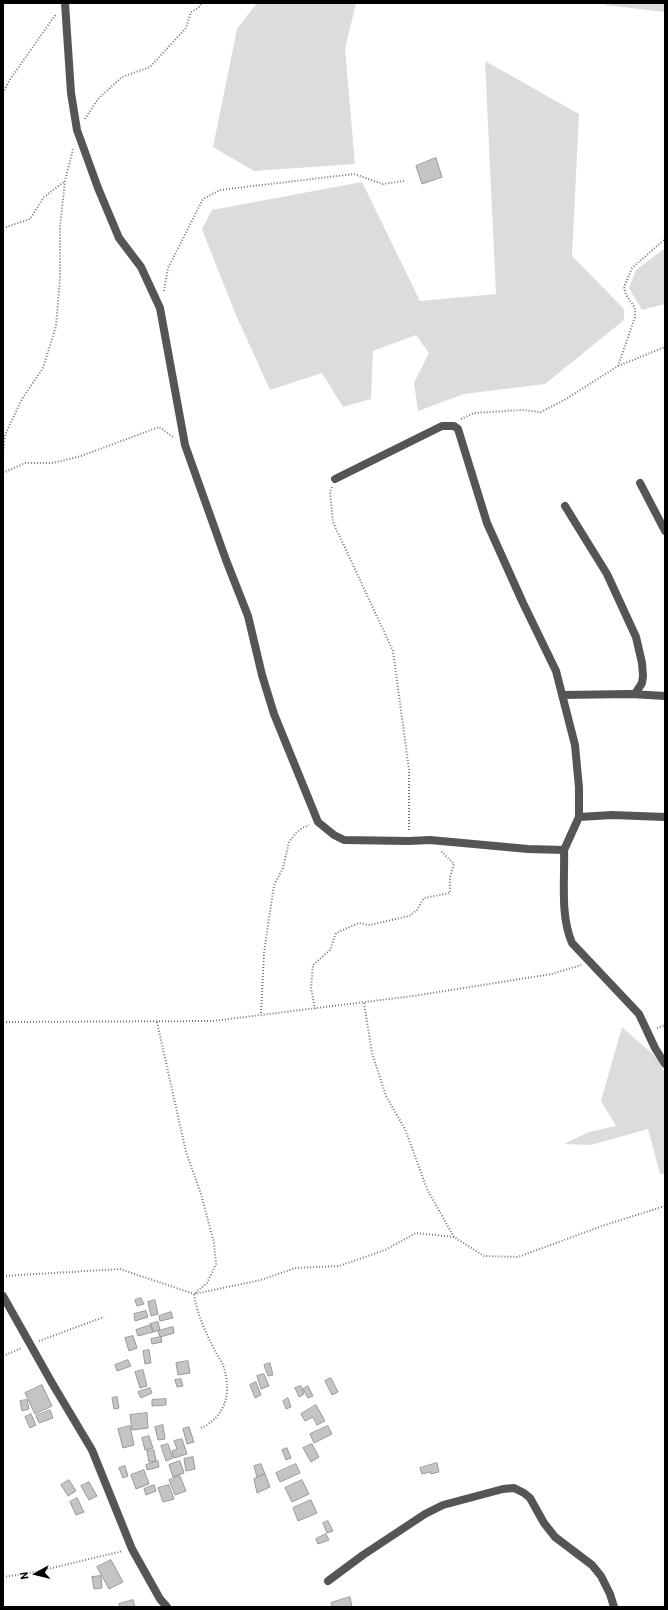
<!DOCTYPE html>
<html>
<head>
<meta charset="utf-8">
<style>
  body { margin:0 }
  #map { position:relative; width:668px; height:1610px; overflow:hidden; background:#fff; font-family:Barlow,sans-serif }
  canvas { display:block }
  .frame { position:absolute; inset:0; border:4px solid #000; pointer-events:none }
  .north { position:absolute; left:16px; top:1554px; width:40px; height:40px; -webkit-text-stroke:3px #fff; paint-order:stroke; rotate:262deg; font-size:11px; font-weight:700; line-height:16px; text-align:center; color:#000 }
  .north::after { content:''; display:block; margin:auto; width:14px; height:18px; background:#000; clip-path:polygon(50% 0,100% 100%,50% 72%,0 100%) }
</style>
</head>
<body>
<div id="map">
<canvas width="668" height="1610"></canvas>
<div class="frame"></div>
<div class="north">N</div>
</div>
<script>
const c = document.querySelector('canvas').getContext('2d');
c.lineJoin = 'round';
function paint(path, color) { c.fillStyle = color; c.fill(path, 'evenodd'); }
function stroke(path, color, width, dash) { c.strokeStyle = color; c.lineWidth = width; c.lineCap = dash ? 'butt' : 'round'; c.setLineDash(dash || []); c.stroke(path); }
paint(new Path2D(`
  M257 3H356L345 49 355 164 254 171 213 147 237 29Z
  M604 3H665V12L606 5Z
  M485 61 579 114 572 256 624 309V320L545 384 464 394 418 411 414 383 429 353 416 335 373 351 371 399 343 407 322 373 270 390 235 313 202 229 212 210 362 182 420 301 496 294Z
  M665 248V304L642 310 629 288 636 270Z
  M622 1027 657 1058 665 1073V1174H660L648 1129 591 1145 564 1144 589 1132 616 1126 601 1101Z`), '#dcdcdc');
const building = new Path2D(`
  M436 158 442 177 422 184 416 166Z
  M141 1298 144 1304 137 1306 135 1300Z
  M155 1300 158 1314 151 1316 148 1302Z
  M146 1311 148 1317 135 1321 134 1314Z
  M171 1312 173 1318 160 1321 159 1316Z
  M158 1322 160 1330 153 1332 150 1324Z
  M151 1325 153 1332 138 1336 136 1330Z
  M173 1327 174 1333 160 1337 158 1331Z
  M133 1336 137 1348 129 1351 125 1338Z
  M161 1337 162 1342 152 1344 151 1339Z
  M149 1350 151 1363 145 1364 143 1351Z
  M128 1360 131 1366 117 1371 115 1365Z
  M188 1361 190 1373 178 1375 176 1363Z
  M270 1363 273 1375 268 1376 264 1365Z
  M143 1370 147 1386 140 1388 135 1372Z
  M264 1374 269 1386 261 1389 257 1376Z
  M331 1378 338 1392 332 1395 325 1381Z
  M181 1379 183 1386 177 1387 175 1380Z
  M256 1382 261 1395 255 1398 250 1385Z
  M42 1385 52 1406 35 1414 25 1393Z
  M301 1386 304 1394 299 1397 295 1388Z
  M308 1386 313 1396 308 1398 303 1389Z
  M150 1388 152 1393 141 1398 138 1392Z
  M117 1397 119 1408 114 1409 112 1398Z
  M288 1398 291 1407 286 1409 283 1401Z
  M166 1399V1405L152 1406V1400Z
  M27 1400 29 1409 22 1411 20 1401Z
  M316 1405 325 1421 317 1425 313 1417 305 1421 301 1414Z
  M50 1410 53 1418 39 1423 36 1416Z
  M147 1413 148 1428 132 1430 130 1415Z
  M31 1414 36 1425 30 1428 25 1417Z
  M163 1425 165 1439 158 1440 155 1427Z
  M130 1426 134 1445 123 1448 118 1429Z
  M328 1426 332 1434 314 1443 310 1434Z
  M189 1427 194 1442 187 1444 183 1429Z
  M149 1436 153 1448 145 1450 142 1438Z
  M182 1439 187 1454 174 1458 172 1451 177 1449 174 1441Z
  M168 1444 173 1458 166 1461 161 1446Z
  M312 1444 319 1457 311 1462 303 1448Z
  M287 1448 291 1458 286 1460 282 1450Z
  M154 1450 156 1461 149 1462 147 1451Z
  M193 1457 195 1469 186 1471 184 1459Z
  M158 1461 159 1467 147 1470 146 1465Z
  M180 1461 184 1473 173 1477 169 1465Z
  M437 1463 439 1472 431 1474 430 1472 422 1474 420 1468Z
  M261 1464 265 1474 257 1477 254 1466Z
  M296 1464 300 1473 280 1482 276 1473Z
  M125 1466 128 1476 123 1478 119 1468Z
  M144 1470 149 1484 136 1489 131 1475Z
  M265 1474 270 1487 257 1493 254 1479Z
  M180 1476 186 1491 175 1495 169 1480Z
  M69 1480 76 1491 68 1496 61 1485Z
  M302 1480 309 1494 292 1502 285 1488Z
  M89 1482 97 1496 89 1500 81 1486Z
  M154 1485 156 1491 146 1495 144 1489Z
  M169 1485 174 1499 163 1502 158 1488Z
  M77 1498 84 1512 76 1515 70 1502Z
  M311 1500 317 1513 298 1521 293 1508Z
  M328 1521 333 1531 327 1533 323 1523Z
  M326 1534 329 1540 318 1544 316 1539Z
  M111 1560 123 1582 109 1589 97 1567Z
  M101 1576 102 1588 94 1589 92 1577Z
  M350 1597 352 1607H332L331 1603Z
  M133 1600 135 1607H120L119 1604Z`);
paint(building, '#c4c4c4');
stroke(building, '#999', 1);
stroke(new Path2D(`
  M3 93 9 81 56 14
  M85 119 98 99 122 77 150 67 186 28 191 12 198 8 202 3
  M3 228 30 219 44 197 65 181
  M164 291 168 268 203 199 220 190 354 174 383 184 404 181
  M618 366 665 347
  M461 419 474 413 521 410 541 412 566 399 618 366 635 317V308L626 295 624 287 632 268 665 239
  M3 454 5 435 22 399 43 368 56 326 60 278V227L65 181 73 149
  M3 473 25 463H53L81 456 159 427 173 437
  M332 487 330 492 333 522 393 651 409 770V832
  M364 1003 372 1053 386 1096 405 1129 427 1189 454 1237
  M315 1009 311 988 313 965 330 950 336 933 359 923 370 925 409 916 417 910 424 898 450 893V877L454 864 441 851
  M261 1013 264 953 274 885 283 868 289 842 296 833 304 827 309 825
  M3 1022 213 1021 413 996 552 974 581 965
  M157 1022 186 1152 201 1194 214 1243 216 1264 207 1283 194 1294C197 1314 205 1331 214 1349 217 1355 222 1361 224 1368 232 1394 225 1418 199 1429
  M657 1028 665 1025
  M3 1276 120 1269 194 1294 261 1280 295 1268 339 1266 385 1250 416 1233 454 1237 484 1256 518 1257 602 1226 665 1206
  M39 1341 104 1317
  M3 1356 22 1348
  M3 1577 35 1572 123 1551`), '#777', 2, [1, 2]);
stroke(new Path2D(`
  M65 3 71 93 77 130 98 188 119 238 141 267 160 308 185 445 226 560 248 616 262 675 274 714 318 822 334 835 344 840 409 841 430 840 528 849 564 850C565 880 560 915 572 943L639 1014 655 1048 665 1064
  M335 479 442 426H454L458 429 487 523 523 603 556 671 575 745 579 788V817L564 850
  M640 483 665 531
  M565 506 607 574 636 637 642 663 643 676 642 683 635 694
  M562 695 631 694 665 696
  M579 817 612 815 665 817
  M3 1296 52 1383 92 1450 132 1549 160 1599 167 1607
  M328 1581 363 1555 425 1514 443 1505 503 1489 514 1488 524 1493 530 1498 544 1523 555 1537 592 1565 601 1576 610 1594 614 1607`), '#555', 8);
</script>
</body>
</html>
